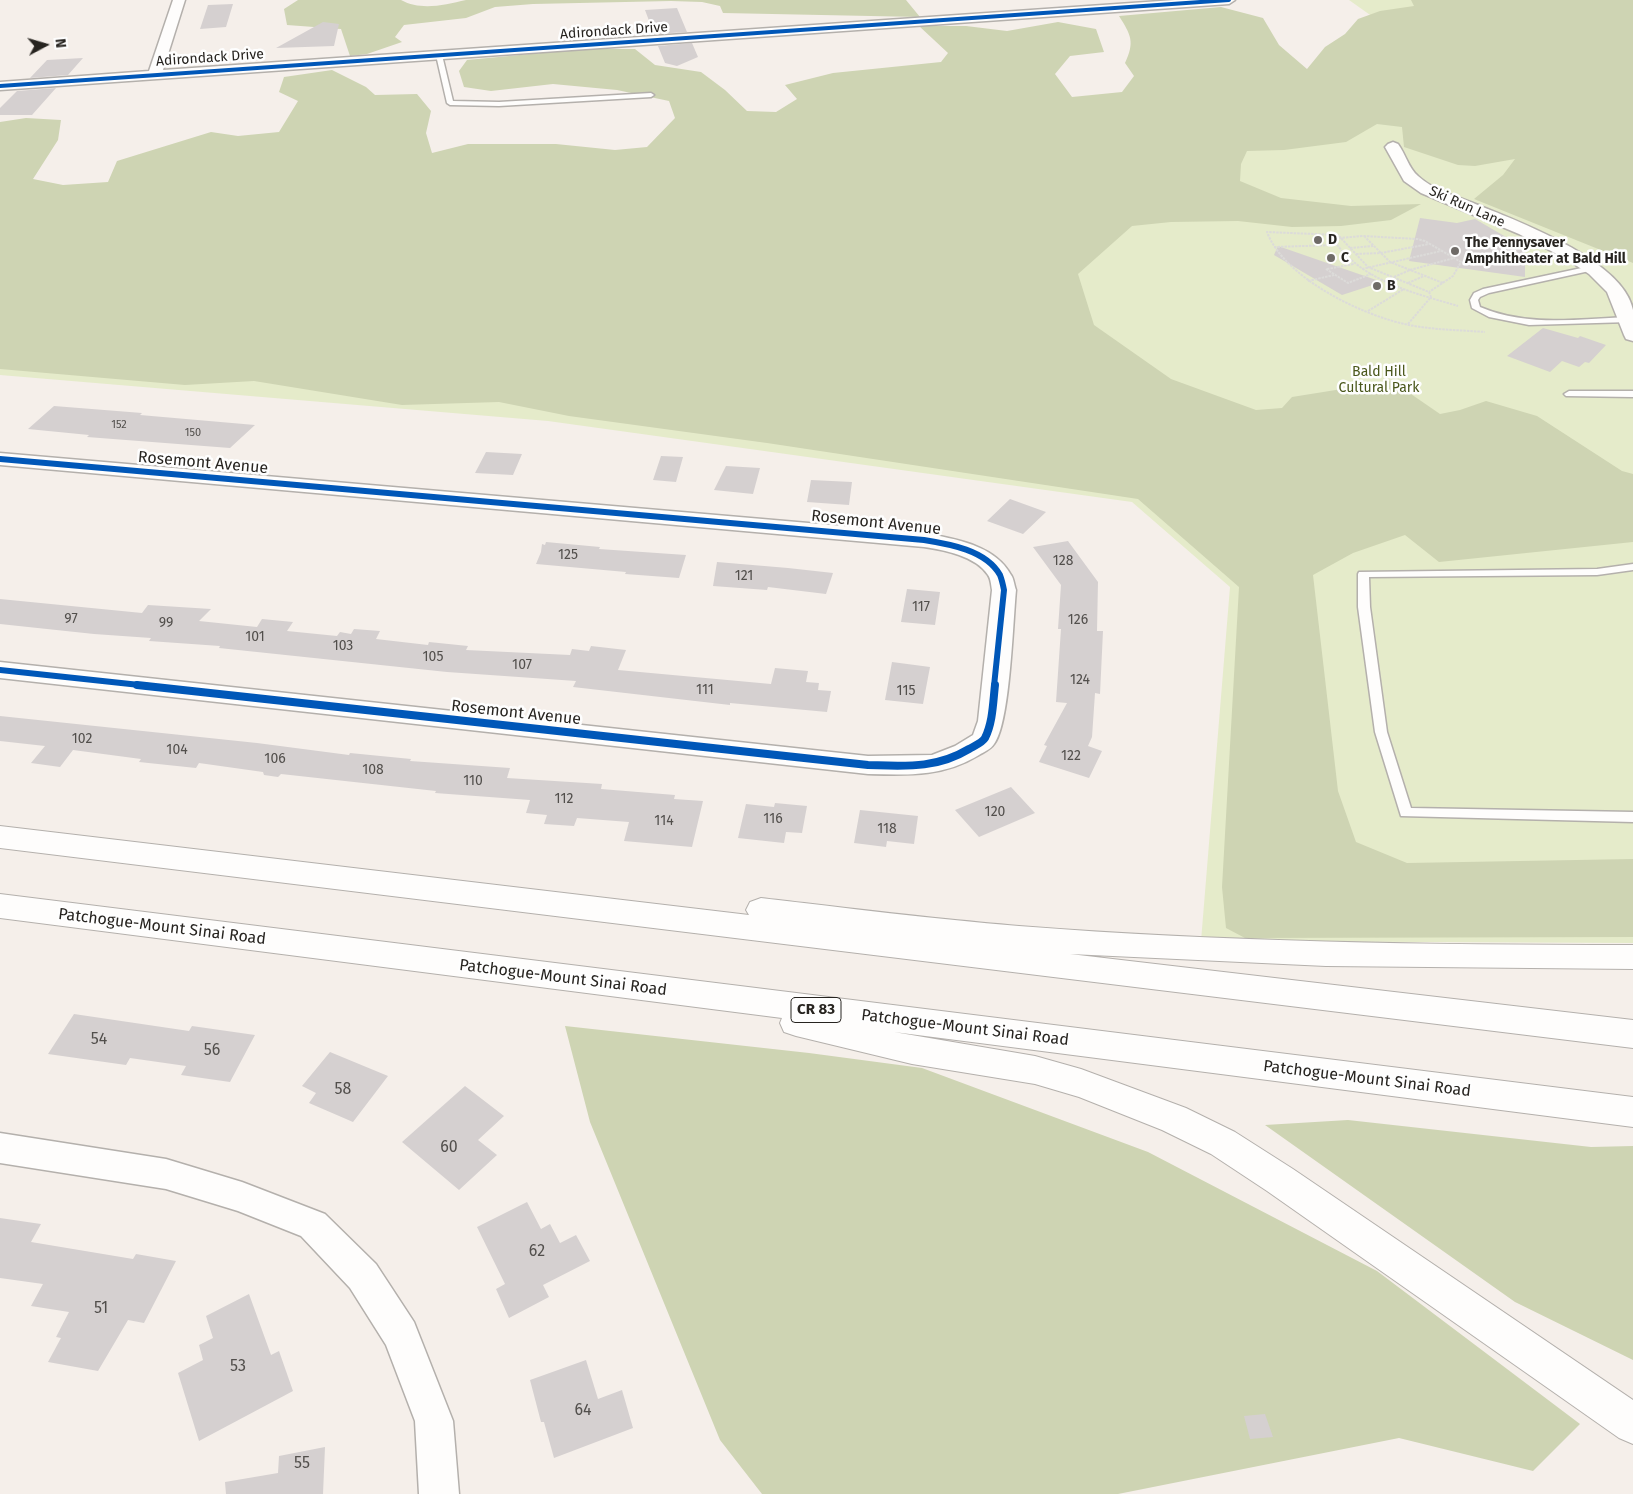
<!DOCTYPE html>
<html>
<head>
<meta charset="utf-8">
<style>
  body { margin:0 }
  #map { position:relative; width:1633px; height:1494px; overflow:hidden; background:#f5efea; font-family:"Fira Sans",sans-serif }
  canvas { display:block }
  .north { position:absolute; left:20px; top:20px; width:50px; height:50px; -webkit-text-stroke:4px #fefefe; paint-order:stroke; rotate:84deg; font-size:14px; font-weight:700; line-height:20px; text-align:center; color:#272420 }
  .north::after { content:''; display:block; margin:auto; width:18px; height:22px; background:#272420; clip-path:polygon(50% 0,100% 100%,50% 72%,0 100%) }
</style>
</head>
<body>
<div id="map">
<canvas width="1633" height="1494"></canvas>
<div class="north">N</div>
</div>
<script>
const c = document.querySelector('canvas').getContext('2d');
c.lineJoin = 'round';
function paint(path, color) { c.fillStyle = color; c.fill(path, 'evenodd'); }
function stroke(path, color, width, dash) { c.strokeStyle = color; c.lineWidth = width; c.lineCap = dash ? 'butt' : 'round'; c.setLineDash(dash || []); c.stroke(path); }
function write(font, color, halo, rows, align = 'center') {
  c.font = font + ' "Fira Sans",sans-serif'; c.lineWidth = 5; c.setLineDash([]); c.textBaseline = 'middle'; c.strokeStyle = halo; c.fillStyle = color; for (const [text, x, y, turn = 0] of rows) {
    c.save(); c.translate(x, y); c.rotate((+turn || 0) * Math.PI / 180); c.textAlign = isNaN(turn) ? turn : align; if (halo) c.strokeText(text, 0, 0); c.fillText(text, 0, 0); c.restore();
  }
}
paint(new Path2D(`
  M1349 0H1633V943L1201 941 1230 587 1132 502 548 421 0 375V227L1507 112Z`), '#e5ebca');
paint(new Path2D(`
  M298 0H401C421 11 444 5 466 0H906L920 17 723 13 720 6 702 2 671 1 533 4 495 7 466 18 404 25 395 37 402 42 367 54 350 56 341 29 287 25 284 9Z
  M1411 0H1633V263L1474 199 1503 175 1515 159 1475 166 1458 165 1404 147 1402 127 1377 124 1346 142 1284 150 1247 151 1241 164 1240 181 1281 198 1351 206 1421 204 1391 220 1341 226 1292 227 1238 221 1171 222 1132 226 1078 274 1094 325 1171 379 1256 410 1282 408 1292 397 1392 381 1440 414 1460 410 1486 401 1537 416 1622 471 1633 474V542L1439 562 1405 535 1353 553 1313 575 1338 791 1356 842 1407 863 1633 859V937L1245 938 1226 928 1222 887 1239 587 1138 499 767 443 569 416 499 402 402 405 254 381 185 385 0 369V122L26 118 61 120 58 140 33 179 63 185 108 182 117 161 211 132 238 136 279 132 298 101 279 92 284 77 332 70 366 87 375 95 417 94 431 111 426 133 432 153 468 144H556L615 150 647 147 675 118 669 101 617 90 553 84 491 91 464 87 459 71 467 60 583 49H635L655 65 701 72 725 90 747 111 776 112 797 99 785 85 833 73 941 62 948 53 919 26H966L1007 31 1058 22 1096 29 1104 52 1070 56 1055 74 1072 97 1122 92 1134 76 1125 63C1135 42 1131 35 1119 16L1221 7 1263 18 1279 45 1307 69 1325 47 1345 34 1358 19 1380 11 1414 6Z
  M565 1026 809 1053 922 1068 1148 1152 1377 1271 1580 1424 1533 1471 1399 1438 1118 1494H762L720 1440 590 1122Z
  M1348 1120 1591 1147 1633 1146V1360L1515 1302 1265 1125Z`), '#ced4b3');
paint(new Path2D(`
  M233 4 226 27 200 29 208 5Z
  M677 8 687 32 654 34 645 10Z
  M323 22 339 24 334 46 276 48Z
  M692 43 698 57 677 66 665 63 658 46Z
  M83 58 68 75 30 78 47 60Z
  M56 88 32 115H0V108L17 91Z
  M1420 218 1457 223 1475 219 1525 248V277L1409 261Z
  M1278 246 1382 282 1342 295 1274 255Z
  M1543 328 1578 338 1580 336 1606 345 1589 363 1585 362 1579 367 1562 361 1550 372 1507 356Z
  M54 406 142 413 140 415 255 425 230 448 87 437 89 435 28 429Z
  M486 452 522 454 513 475 475 473Z
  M661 456 683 457 676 482 653 480Z
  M726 466 760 468 753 494 714 490Z
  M811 480 852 482 849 505 807 502Z
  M1010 499 1046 512 1023 534 987 521Z
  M1068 541 1098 582 1097 631H1103L1100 694 1095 693 1092 737 1088 746 1102 751 1089 778 1039 762 1047 746 1044 745 1067 703 1056 702 1061 629H1058L1061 585 1033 547Z
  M546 542 600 547 599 549 686 555 679 578 625 574 626 572 536 564 541 552 542 544 545 545Z
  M717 562 788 568 833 573 826 594 768 587 767 590 713 586Z
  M907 589 940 592 935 625 901 622Z
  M0 599 142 613 148 605 211 609 199 621 257 627 262 619 293 622 287 631 337 636 340 632 351 634 354 629 380 631 376 639 428 645 429 642 468 646 466 650 570 655 572 649 589 651 591 646 626 650 618 670 771 684 775 668 808 671 806 682 819 683 818 690 831 691 827 712 730 703V705L573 687 576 681 447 672 219 648 220 646 149 641 151 638 94 634 0 624Z
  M892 662 930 667 923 704 885 700Z
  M0 716 257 743 349 755 350 753 411 759 410 761 510 768 507 778 602 784 601 789 675 795 674 799 703 801 692 847 624 841 629 822 577 818 574 826 544 824 547 815 526 813 530 800 435 793 436 791 281 774 278 777 264 775 263 772 199 763 196 768 139 762 141 759 73 750 60 767 31 763 45 746 0 741Z
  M1011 787 1035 813 979 837 955 810Z
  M775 803 807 806 802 833 786 832 784 843 738 838 746 804 774 807Z
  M860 810 918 816 914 844 887 841 886 847 854 843Z
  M74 1014 189 1031 192 1026 255 1035 230 1082 181 1075 186 1066 130 1058 126 1065 48 1054Z
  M330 1052 388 1076 353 1122 309 1103 316 1093 302 1086Z
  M465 1086 504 1116 478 1140 497 1155 459 1190 402 1142Z
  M527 1202 541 1229 550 1224 560 1243 576 1235 590 1261 543 1285 549 1297 509 1318 496 1289 505 1284 477 1227Z
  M0 1218 41 1224 31 1242 133 1259 136 1254 176 1261 144 1323 128 1320 98 1371 48 1362 61 1338 56 1337 69 1312 31 1306 43 1284 0 1278Z
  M249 1294 271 1355 279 1351 293 1391 199 1441 178 1373 203 1360 199 1345 213 1338 206 1316Z
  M586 1360 598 1399 622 1390 633 1428 554 1458 544 1422H541L530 1380Z
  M1265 1414 1273 1437 1250 1439 1244 1416Z
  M325 1447 323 1494H226L225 1482 278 1473 279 1456Z`), '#d5d0d0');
const lane = new Path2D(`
  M439 53 442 55 453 101 499 102 651 93 654 95 651 97 499 106 450 105 447 103 436 55Z
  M1591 266H1594V270L1489 293 1480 297 1478 300 1480 307C1526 327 1578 319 1627 317L1630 318V322L1529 325 1489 317 1472 308 1470 300 1474 293 1483 289Z
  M1569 391H1633V397L1566 396 1564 394Z
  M1633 564V570L1597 575 1369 577 1370 607 1387 732 1411 808 1633 812V822L1401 816 1375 732 1358 607V574L1359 572 1597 569Z`);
const street = new Path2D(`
  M173 0H185L163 70 1175 0H1235L1229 4 0 90V82L149 71Z
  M1393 142 1398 144C1405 153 1409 169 1418 176 1433 190 1454 195 1473 203 1515 220 1624 260 1633 310 1633 320 1633 331 1633 341L1626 339 1624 335 1607 292 1589 274 1568 260 1519 234 1421 193 1404 181 1385 147 1388 144Z
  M0 453 924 533C955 539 995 545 1011 575 1014 579 1014 585 1016 590 1013 621 1010 724 994 744 991 749 984 752 979 755 943 777 909 775 868 774L0 678V662L868 756 932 755 955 746 973 735 978 721 992 590C991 585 991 579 988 575 976 556 944 550 924 547L0 465Z
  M0 1133 166 1159 242 1182 325 1214 376 1264 414 1322 453 1421 459 1494H419L415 1421 386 1345 350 1288 301 1236 238 1211 166 1189 0 1163Z`);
const highway = new Path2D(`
  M0 826 749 915 746 910 750 902 761 898C847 908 933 919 1019 926 1223 942 1428 945 1633 945V969L1326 966 1070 954 1633 1020V1048L0 848Z
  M0 894 1633 1097V1127L894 1032 1035 1056 1081 1069 1186 1108 1235 1132 1293 1169 1633 1400V1444L1619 1438 1267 1191 1211 1154 1162 1130 1079 1097 1035 1084 912 1064 796 1036 784 1032 780 1023 782 1018 0 918Z`);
stroke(lane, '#b4b0ac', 3);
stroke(street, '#b4b0ac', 3);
stroke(highway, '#b4b0ac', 2);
stroke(new Path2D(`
  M1331 236C1358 280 1411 292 1458 306
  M1364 236 1390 262 1443 283
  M1339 238 1363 236 1417 239 1425 241 1461 262 1453 276 1429 292
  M1274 247 1335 245
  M1350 248 1373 246
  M1356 254 1381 253 1429 244
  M1326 269 1348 283 1371 274
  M1327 269 1354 264
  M1362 269 1441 251
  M1394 277 1410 270 1454 258
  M1308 281 1334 275
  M1408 283 1424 276
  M1368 311 1404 289
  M1408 324 1431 297 1429 292 1368 267 1338 235 1267 232C1284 278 1363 316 1409 325 1434 330 1460 330 1485 332`), '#dcdbd9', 2, [2.5, 1]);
paint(lane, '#fefdfc');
paint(street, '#fefdfc');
paint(highway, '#fefdfc');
stroke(new Path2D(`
  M0 86 1229 0`), '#0057b8', 4);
stroke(new Path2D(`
  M0 459 924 540C949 544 986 550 1000 575 1002 580 1003 585 1004 590L994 686
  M0 670 149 686`), '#0057b8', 6);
stroke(new Path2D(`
  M137 685 868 765C905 766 936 769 969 749 974 746 982 743 985 738 993 722 993 702 995 685`), '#0057b8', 8);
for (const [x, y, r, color] of [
  [1318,240,5,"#6f6b67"],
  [1455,251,5,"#6f6b67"],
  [1331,258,5,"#6f6b67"],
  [1377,286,5,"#6f6b67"]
]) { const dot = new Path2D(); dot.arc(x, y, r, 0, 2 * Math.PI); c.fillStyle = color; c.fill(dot); stroke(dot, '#fefefe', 2); }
write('11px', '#524f4c', null, [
  ["152",119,425],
  ["150",193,433]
]);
write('14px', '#272420', '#fefefe', [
  ["Adirondack Drive",614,31,-4],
  ["Adirondack Drive",210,58,-4],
  ["Ski Run Lane",1467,207,24]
]);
write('bold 14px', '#272420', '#fefefe', [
  ["D",1328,240],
  ["The Pennysaver",1465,243],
  ["Amphitheater at Bald Hill",1465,259],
  ["C",1341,258],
  ["B",1387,286]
], 'left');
write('14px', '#4a571b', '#fefefe', [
  ["Bald Hill",1379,372],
  ["Cultural Park",1379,388]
]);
write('14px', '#524f4c', null, [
  ["125",568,555],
  ["128",1063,561],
  ["121",744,576],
  ["117",921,607],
  ["97",71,619],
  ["126",1078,620],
  ["99",166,623],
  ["101",255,637],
  ["103",343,646],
  ["105",433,657],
  ["107",522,665],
  ["124",1080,680],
  ["111",705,690],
  ["115",906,691],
  ["102",82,739],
  ["104",177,750],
  ["122",1071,756],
  ["106",275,759],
  ["108",373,770],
  ["110",473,781],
  ["112",564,799],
  ["120",995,812],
  ["116",773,819],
  ["114",664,821],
  ["118",887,829]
]);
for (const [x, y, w] of [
  [816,1010,50]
]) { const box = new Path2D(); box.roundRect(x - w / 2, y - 12.5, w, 25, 4); c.fillStyle = '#fefefe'; c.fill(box); stroke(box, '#272420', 1); }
write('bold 15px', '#272420', null, [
  ["CR 83",816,1010]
]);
write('16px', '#272420', '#fefefe', [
  ["Rosemont Avenue",203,463,5],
  ["Rosemont Avenue",876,523,6],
  ["Rosemont Avenue",516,713,6],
  ["Patchogue-Mount Sinai Road",162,927,7],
  ["Patchogue-Mount Sinai Road",563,978,7],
  ["Patchogue-Mount Sinai Road",965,1028,7],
  ["Patchogue-Mount Sinai Road",1367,1079,7]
]);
write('16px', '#524f4c', null, [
  ["54",99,1040],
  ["56",212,1051],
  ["58",343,1090],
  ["60",449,1148],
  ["62",537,1252],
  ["51",101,1309],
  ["53",238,1367],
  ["64",583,1411],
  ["55",302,1464]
]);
</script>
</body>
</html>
